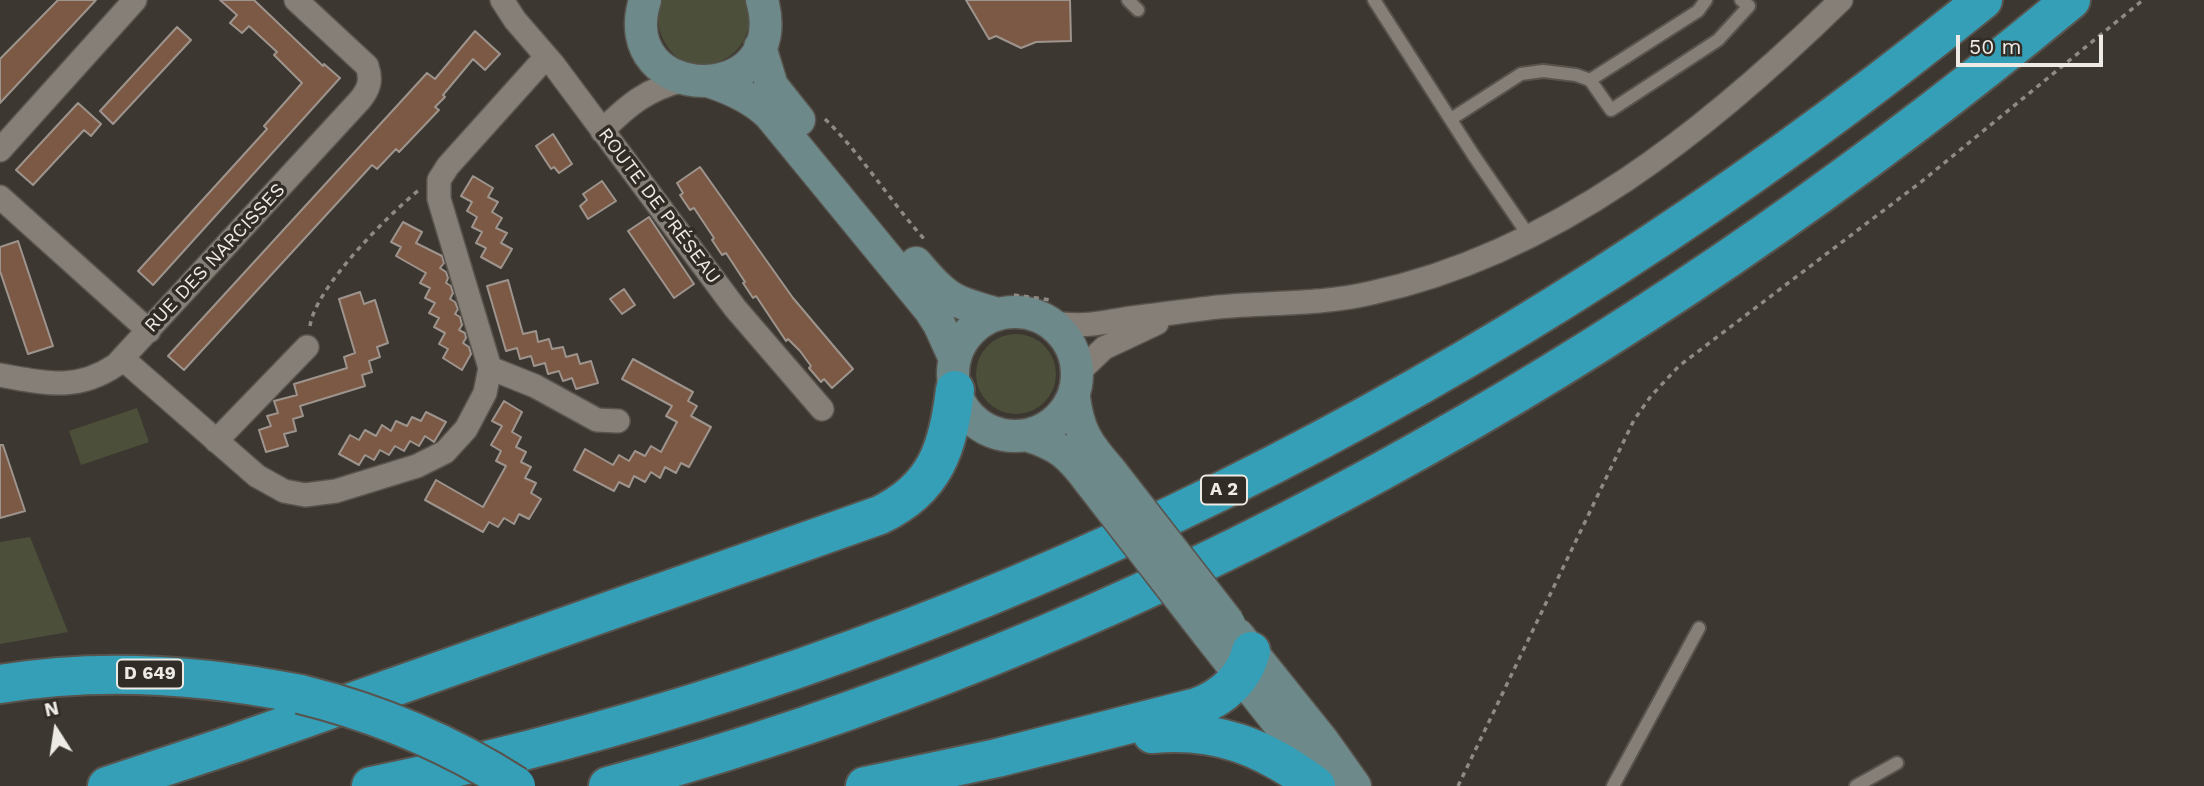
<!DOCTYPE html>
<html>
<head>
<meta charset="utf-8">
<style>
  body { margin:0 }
  #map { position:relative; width:2204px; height:786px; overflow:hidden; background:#3c3730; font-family:"Work Sans",sans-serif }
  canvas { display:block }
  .north { position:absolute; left:21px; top:695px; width:70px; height:70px; -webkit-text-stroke:5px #322c26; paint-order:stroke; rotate:348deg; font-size:19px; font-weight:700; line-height:28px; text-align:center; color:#eeebe6 }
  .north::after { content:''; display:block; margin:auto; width:24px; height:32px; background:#eeebe6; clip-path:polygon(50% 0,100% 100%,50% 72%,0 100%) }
  .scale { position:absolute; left:1956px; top:35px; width:147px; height:32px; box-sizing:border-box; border:4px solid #eeebe6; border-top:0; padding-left:9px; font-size:21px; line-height:24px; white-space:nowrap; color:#eeebe6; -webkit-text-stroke:5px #322c26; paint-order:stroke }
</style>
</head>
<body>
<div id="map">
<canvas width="2204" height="786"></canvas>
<div class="north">N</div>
<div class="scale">50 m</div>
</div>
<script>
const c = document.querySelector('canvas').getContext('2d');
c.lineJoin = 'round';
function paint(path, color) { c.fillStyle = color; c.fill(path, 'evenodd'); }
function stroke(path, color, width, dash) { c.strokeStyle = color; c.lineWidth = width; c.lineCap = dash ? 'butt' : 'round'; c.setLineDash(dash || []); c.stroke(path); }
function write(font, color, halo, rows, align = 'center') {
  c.font = font + ' "Work Sans",sans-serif'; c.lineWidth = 7; c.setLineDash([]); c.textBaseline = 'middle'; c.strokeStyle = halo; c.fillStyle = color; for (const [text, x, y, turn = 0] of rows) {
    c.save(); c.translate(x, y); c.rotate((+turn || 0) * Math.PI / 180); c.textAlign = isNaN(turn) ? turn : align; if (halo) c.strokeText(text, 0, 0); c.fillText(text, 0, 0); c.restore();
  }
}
paint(new Path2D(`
  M662 0H745C767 55 691 92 664 41 657 28 657 14 662 0Z
  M976 374a40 40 0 1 1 80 0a40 40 0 1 1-80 0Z
  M137 408 149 442 81 465 69 431Z
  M30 537 68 632 0 644V542Z`), '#4c503a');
const building = new Path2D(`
  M58 0H96L0 103V59Z
  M220 0H254L323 66 324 64 340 78 153 285 138 271 267 129 264 126 302 83 274 55 277 52 249 26 242 33 230 23 237 15Z
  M966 0H1070L1071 41 1036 42 1021 48 996 36 989 39Z
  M177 27 191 40 113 124 100 111Z
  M475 31 500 54 485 70 473 59 443 95 445 97 435 107 439 110 399 152 396 149 377 169 372 165 184 370 168 356 427 73 435 79Z
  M78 103 101 124 91 136 84 130 33 185 16 170Z
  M553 134 572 164 559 173 554 167 551 169 536 146Z
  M700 167 793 298 853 369 832 388 824 379 821 382 809 368 811 366 800 351 788 339 786 341 756 296 753 298 743 283 745 282 726 253 722 255 712 240 714 238 694 208 690 210 680 195 683 193 677 183Z
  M473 176 493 188 488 197 498 202 492 212 502 218 496 228 507 233 501 243 512 249 501 268 481 257 486 248 476 243 482 232 472 227 477 217 467 211 472 202 461 196Z
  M602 181 616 201 588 219 580 206 587 200 583 194Z
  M649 217 694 284 674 298 628 231Z
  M403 222 422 232 416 243 442 256 444 263 440 268 446 272 448 278 446 283 451 286 453 293 450 299 455 302 458 309 455 314 460 317 462 325 459 330 465 333 466 338 463 343 469 347 471 354 462 370 443 358 448 349 439 344 445 333 434 327 439 318 429 313 435 303 425 298 430 288 420 283 426 273 396 256 401 247 391 242Z
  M18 241 53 346 28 354 0 271V247Z
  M508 280 523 334 536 331 538 342 549 339 552 349 563 347 566 357 577 354 580 364 591 361 598 383 576 389 572 378 563 381 559 371 548 374 545 363 534 366 531 356 520 359 517 348 506 351 487 286Z
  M624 289 635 305 622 314 610 299Z
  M360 292 364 304 375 300 388 343 377 347 380 357 369 361 372 372 362 375 365 386 300 406 303 416 293 419 296 431 284 434 288 446 266 452 259 430 271 426 267 416 278 413 274 401 297 395 294 384 347 368 344 357 355 353 339 299Z
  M633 359 693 392 688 401 697 406 691 416 711 427 689 467 681 463 676 473 665 467 660 478 651 472 645 482 634 476 629 487 619 482 614 491 574 470 585 449 613 465 619 455 629 461 635 451 645 456 651 446 661 452 677 422 666 416 672 406 622 379Z
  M504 401 522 412 512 432 521 437 516 447 526 452 521 462 531 467 525 478 536 483 531 493 541 499 529 519 519 514 514 524 504 518 498 527 489 522 483 532 425 500 436 480 483 507 506 466 496 461 501 451 491 445 502 426 492 421Z
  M426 412 446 422 434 442 425 436 419 446 410 441 404 451 395 446 389 455 380 450 374 460 365 455 359 465 339 454 350 435 359 440 365 430 376 436 382 425 391 431 396 421 407 426 412 417 421 421Z
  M0 445H3L25 511 0 518Z`);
paint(building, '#7c5944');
stroke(building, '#9e948e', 2);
const lane = new Path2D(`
  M1128 0 1138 10
  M1374 0 1474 156 1529 236
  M1590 80 1698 11 1706 0
  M1451 119 1521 74 1543 71 1576 75 1590 80 1611 110 1718 40 1749 6 1741 0
  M1613 786 1699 628
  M1856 786 1897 763`);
const street = new Path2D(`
  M502 0 515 20 553 64 735 308 822 409
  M602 131C628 105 647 89 684 80
  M0 150 135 0
  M0 197 149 331
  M1050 322C1087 329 1104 321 1139 317 1165 314 1192 310 1218 307 1269 302 1320 305 1371 293 1556 253 1709 129 1841 0
  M123 359 257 476 284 491 305 495 336 491 417 466 445 452 466 429 485 393 490 368 439 199V180L448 166 546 57
  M490 368 535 386 597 420 618 421
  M1078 373 1104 348 1157 323
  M0 375C44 383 76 392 116 365L360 100C369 89 372 80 367 66L296 0
  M216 441 307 347`);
const secondary = new Path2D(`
  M645 0C612 106 793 110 762 0
  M760 47 772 86 799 120
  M711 82C732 89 754 99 770 115L930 310 939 324 955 359
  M916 263C946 299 953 302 998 314
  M953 374a62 62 0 1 1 124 0a62 62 0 1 1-124 0Z
  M1074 397C1078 431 1088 445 1110 470
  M1026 435C1059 445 1070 455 1090 482
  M1207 633 1328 786
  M1238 635 1323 741 1355 786`);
const highway = new Path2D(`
  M0 684C101 667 200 674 300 694
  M1152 734C1217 728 1264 747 1316 786
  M107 786 233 744 880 515C936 488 948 448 955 390
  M371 786C964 665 1515 379 1983 0
  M608 786C1147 640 1643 355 2071 0
  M865 786 997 758 1197 707C1223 697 1244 679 1251 651`);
stroke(lane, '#58534d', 16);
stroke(street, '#58534d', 26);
stroke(secondary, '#58534d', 35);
stroke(highway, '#58534d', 42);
stroke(new Path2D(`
  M825 119C862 155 890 201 925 240
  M1014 295 1051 300
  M310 326C315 288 388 215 419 190
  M1458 786 1634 420 1651 396 1679 366 1921 182 2143 0`), '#8e8a84', 3.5, [5, 5]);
stroke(lane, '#857f77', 12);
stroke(street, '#857f77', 23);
stroke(secondary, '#6d898a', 32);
stroke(highway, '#349fb7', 38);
const secondaryBridge = new Path2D(`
  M1110 470 1229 623
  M1090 482 1207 633`);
const highwayBridge = new Path2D(`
  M300 694C377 713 449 743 516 786`);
stroke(secondaryBridge, '#58534d', 35, []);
stroke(highwayBridge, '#58534d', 42, []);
stroke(secondaryBridge, '#6d898a', 32);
stroke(highwayBridge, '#349fb7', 38);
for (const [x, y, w] of [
  [1224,490,46],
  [150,674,66]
]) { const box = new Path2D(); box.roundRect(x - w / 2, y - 14.5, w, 29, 5); c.fillStyle = '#322c26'; c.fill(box); stroke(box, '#eeebe6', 2); }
write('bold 18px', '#eeebe6', null, [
  ["A 2",1224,490],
  ["D 649",150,674]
]);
write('19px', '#eeebe6', '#322c26', [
  ["ROUTE DE PRÉSEAU",659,206,53],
  ["RUE DES NARCISSES",215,258,-47]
]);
</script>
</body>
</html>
